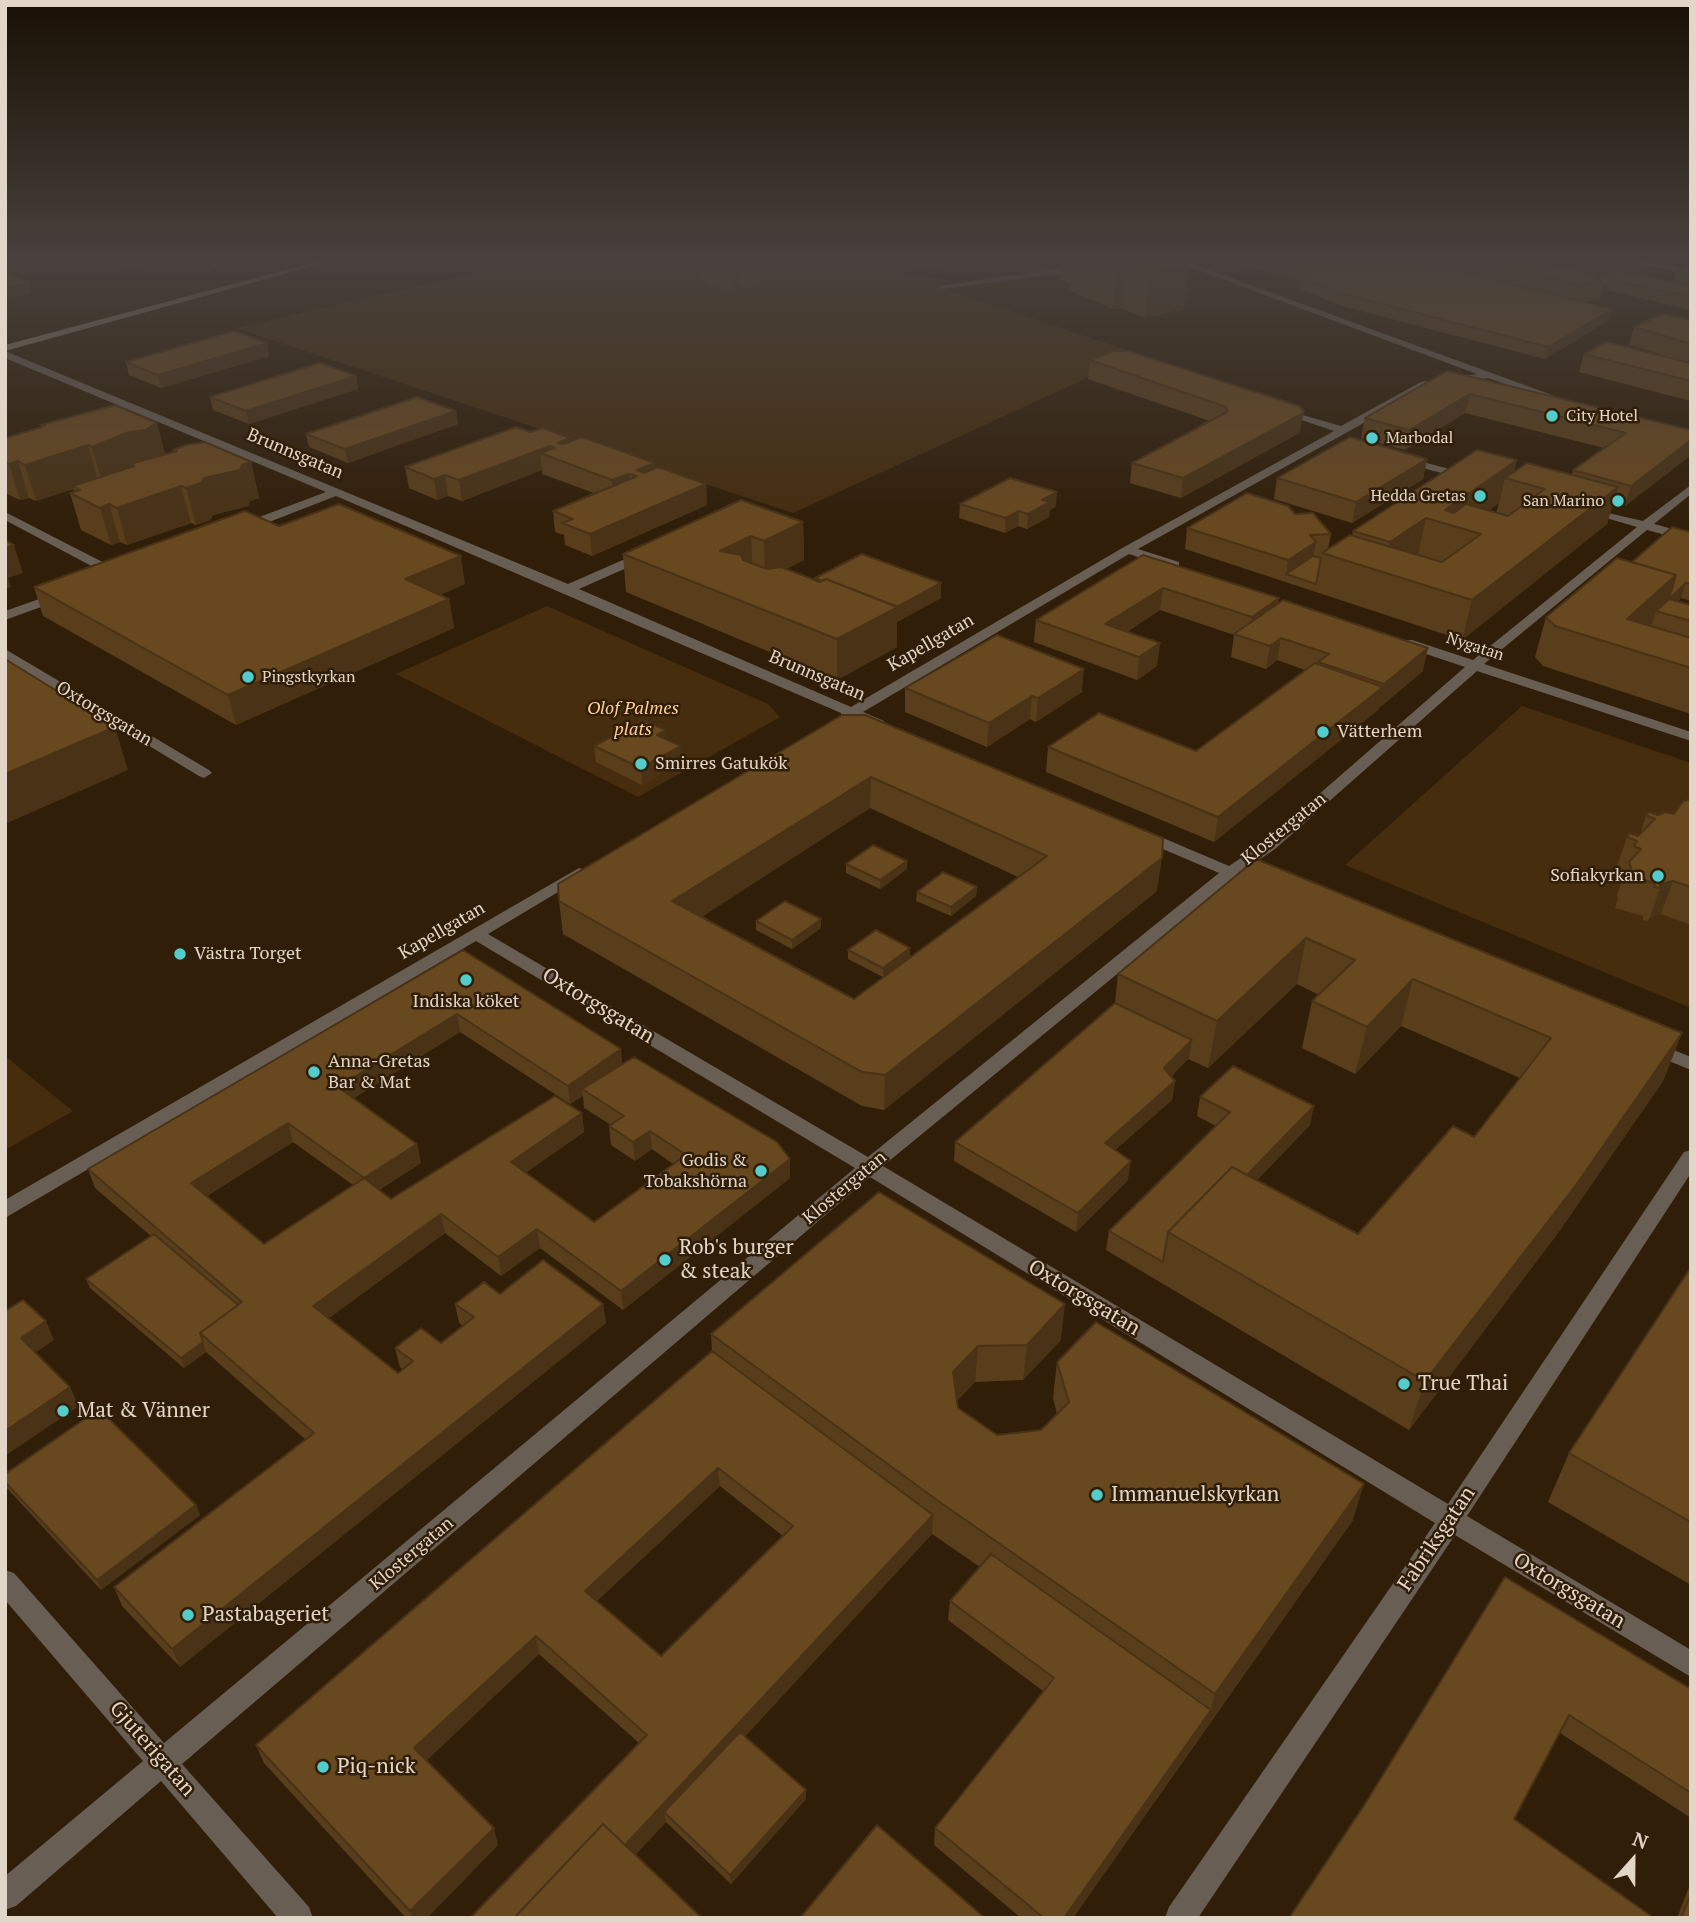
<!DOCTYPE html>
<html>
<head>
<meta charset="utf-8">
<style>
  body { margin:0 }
  #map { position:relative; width:1696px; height:1923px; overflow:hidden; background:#301e08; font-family:"PT Serif",serif }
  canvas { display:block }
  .frame { position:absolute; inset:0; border:7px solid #e2d6c9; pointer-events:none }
  .north { position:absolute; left:1598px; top:1825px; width:70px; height:70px; -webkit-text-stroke:5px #301e08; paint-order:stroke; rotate:21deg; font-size:19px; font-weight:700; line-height:28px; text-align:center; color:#e2d6c9 }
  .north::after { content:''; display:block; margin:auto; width:24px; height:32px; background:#e2d6c9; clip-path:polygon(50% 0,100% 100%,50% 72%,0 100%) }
</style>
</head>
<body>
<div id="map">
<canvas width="1696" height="1923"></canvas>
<div class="frame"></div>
<div class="north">N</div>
</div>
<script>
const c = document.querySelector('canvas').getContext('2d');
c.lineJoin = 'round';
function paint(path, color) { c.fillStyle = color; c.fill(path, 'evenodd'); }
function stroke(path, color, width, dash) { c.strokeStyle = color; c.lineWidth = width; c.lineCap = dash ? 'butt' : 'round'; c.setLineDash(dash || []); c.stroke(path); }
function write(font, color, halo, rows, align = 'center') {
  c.font = font + ' "PT Serif",serif'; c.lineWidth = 5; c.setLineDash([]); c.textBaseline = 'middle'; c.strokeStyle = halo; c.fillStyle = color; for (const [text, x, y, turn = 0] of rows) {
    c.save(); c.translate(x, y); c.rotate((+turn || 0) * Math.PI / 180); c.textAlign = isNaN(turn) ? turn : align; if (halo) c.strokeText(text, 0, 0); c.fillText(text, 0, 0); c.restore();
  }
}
paint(new Path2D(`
  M531 260H839L854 268 946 279 934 286 1139 354 793 513 236 328Z
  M547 606 759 700 768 704 780 717 638 797 396 674Z
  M1522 706 1691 763V1008L1345 865Z
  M5 1056 73 1111 5 1150Z`), '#452d0e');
paint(new Path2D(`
  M200 260H211L219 264 215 267Z
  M1171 260H1182L1560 398 1551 400 1488 378 1428 387 1138 549 1179 562V568H1171L1129 554 863 712 884 721V727H874L853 718H842L841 713 336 496 246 531H238V525L326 492 5 358V351L568 584 641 552H649V558L579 589 851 707 1124 547 1334 431 1278 412V408L1341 426 1421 382 1477 374Z
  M1085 265 1088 270 942 289 938 286Z
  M1404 457 1472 475 1474 477 1468 480 1400 462 1399 460Z
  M1691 485V494L1654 524 1691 534V542L1647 530 1484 664 1691 732V741L1477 671 1275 849 1243 871 1248 876 1246 879H1233L883 1166 1448 1504 1684 1152 1691 1150V1173L1467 1516 1691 1650V1677L1455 1535 1198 1918H1165L1169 1907 1435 1523 870 1177 182 1764 309 1907 313 1918H278L161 1781 16 1906 5 1910V1876L143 1761 5 1600V1570L14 1573 164 1743 855 1168 476 941 5 1218V1200L579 868 585 870 587 873 585 876 488 934 868 1157 1219 873 1137 838 1135 835 1137 832H1149L1229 866 1263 843 1465 667 1402 646V640H1412L1473 660 1637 527 1582 511V507L1643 521Z
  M5 512 120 571 122 574 112 577 5 520Z
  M62 591 66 592V598L5 620V611Z
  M5 649 209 770 212 773 204 778 199 776 5 659Z
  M1654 1042 1691 1057V1070L1647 1052 1645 1048 1647 1044Z`), '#685e54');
paint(new Path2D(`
  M323 260H335L5 351V345Z
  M1620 260H1636L1691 269V274Z`), '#8f8070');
paint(new Path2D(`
  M112 260H127L163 261 130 269 113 263Z
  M701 260H764V280L751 288 739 286 734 290 709 286 708 282 702 281Z
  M788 260H815L811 262Z
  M903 260H976L916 269 903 262Z
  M1062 260H1172L1189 266 1184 309 1145 318 1123 309H1113L1070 291V284L1061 280Z
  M1218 260H1529L1599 281 1601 273 1673 282 1676 271 1691 266V310L1606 290 1607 287 1603 286 1600 300 1582 301 1612 309 1609 320 1545 359 1342 306 1298 289 1300 280Z
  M1535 260H1554L1547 262Z
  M1691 320V401L1579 372 1584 354 1682 361 1629 345 1634 327Z
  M269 356 161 388 129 375 126 362Z
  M1090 360 1300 430 1299 433 1181 498 1130 483 1132 463 1210 421 1088 379Z
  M1447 371 1691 430V455L1625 506 1613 503 1607 524 1462 640 1185 549 1187 528 1295 514 1331 534 1328 549 1352 536 1353 531 1514 471 1572 475 1573 470 1604 448 1465 413 1405 450 1361 438 1365 418ZM1499 503 1496 513 1488 511Z
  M356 376 358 389 249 424 213 410 210 397Z
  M456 411 458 424 348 463 309 447 306 434Z
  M157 423 165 455 173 452V450L251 462 259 498 250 501 248 506 213 515 210 520 196 525 191 523 127 545 120 542 111 545 81 530 70 493 74 491 73 489 36 501 29 498 20 500 5 493V438L42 427 41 425Z
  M531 432 655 463V468L706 484 707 505 592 556 565 545 564 535 555 532 553 511 594 493 542 474V470L462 501 448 496 437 500 409 488 405 467Z
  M1427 459 1423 479 1352 523 1274 499 1277 478Z
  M960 504 1056 506 1050 510 1049 517 1027 529 1018 526 1005 533 959 518Z
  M803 522 804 560 786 569 815 580V578L941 598 897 622V647L837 680 626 592 623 554Z
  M279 526 465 584 440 595 449 599 454 628 236 725 43 616 34 587Z
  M1691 532V601L1681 598 1678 601 1691 605V714L1543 666 1535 657 1546 617 1632 562Z
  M1143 555 1279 598 1278 604 1423 671 1379 708 1378 710 1214 842 1046 772 1048 747 1196 751 1305 670 1277 660 1266 669 1231 657 1234 635 1160 610 1127 632 1160 643 1157 666 1137 680 1034 642 1036 620Z
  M905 688 1082 692 1036 722 1030 719 987 747 905 712Z
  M842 715 1157 891 884 1110 862 1106 563 934 559 901ZM870 808 1018 877 854 999 701 917Z
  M594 746 682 762 642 785 596 762Z
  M1691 799V925L1661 914 1650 917 1648 921 1643 920V916L1615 908 1618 898 1617 895 1625 873 1616 869 1627 837 1638 836 1640 835 1646 815 1674 814Z
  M1256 859 1682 1033 1663 1081 1558 1233 1409 1430 1106 1250 1109 1231 1216 1126 1197 1116 1200 1097 1310 1125 1257 1180 1358 1234 1474 1137 1520 1078 1401 1026 1355 1074 1302 1048 1312 1001 1319 995 1297 984 1208 1068 1188 1059 1171 1077 1175 1081 1172 1100 1115 1150 1128 1180 1076 1232 954 1161 955 1142 1115 1003 1118 974Z
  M846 864 907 869 880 889 846 873Z
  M977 887 976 896 951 916 916 901 917 892Z
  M756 921 821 928 792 949 756 930Z
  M910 948 883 977 848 959V950Z
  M463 950 623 1064 790 1178 623 1310 540 1248 501 1276 445 1233 329 1318 398 1373 402 1369 400 1367 395 1348 441 1343 464 1326 459 1323 455 1304 500 1294 603 1304 606 1323 180 1667 122 1606 114 1587 306 1440 206 1352 184 1368 90 1288 86 1279 151 1236 95 1188 88 1169ZM460 1032 570 1104 583 1096 584 1108 611 1125 609 1126 611 1145 635 1161 652 1149 673 1164 594 1222 525 1173 584 1132 582 1113 391 1199 379 1190 421 1163 417 1144 354 1098ZM293 1142 353 1185 264 1244 207 1196Z
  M1691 1267V1585L1548 1502 1569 1453Z
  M711 1334 1061 1340 1023 1380 975 1382 957 1401 958 1408 997 1435 1041 1430 1057 1414 1053 1398 1057 1362 1353 1520 1073 1918H1021L934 1845 935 1828 1043 1691 948 1620 950 1601 980 1567 932 1534 745 1736 806 1799 731 1884 666 1822 635 1855 470 1918 639 1743 539 1654 426 1760 498 1845 427 1918H406L264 1763 256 1745 712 1351ZM720 1486 783 1536 661 1656 597 1601Z
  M5 1474 196 1505 200 1515 101 1590 5 1486Z
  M1505 1577 1691 1689V1818L1560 1733 1365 1804Z
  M1691 1882V1918H1677Z`), '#593e1b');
paint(new Path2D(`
  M127 260H163V261L130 269Z
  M761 260H764V280L751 288V266Z
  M870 260H887L870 262Z
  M916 260H976L916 269Z
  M738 265 739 286 734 290 733 268Z
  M1127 266 1123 309H1113L1117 267Z
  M1189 266 1184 309 1145 318 1149 274Z
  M29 283 32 294 5 300V288Z
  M1612 309 1609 320 1545 359 1548 347Z
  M267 343 269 356 161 388 158 375Z
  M356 376 358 389 249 424 246 411Z
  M1470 394 1465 413 1405 450 1409 430Z
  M456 411 458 424 348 463 345 449Z
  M1304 411 1300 430 1299 433 1181 498 1183 478Z
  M157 423 166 458 130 464 131 470 102 483 92 447 129 432Z
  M570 438 572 458 558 443Z
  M1691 440V455L1625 506 1631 486Z
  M88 445 98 481 73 486V489L36 501 25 465Z
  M550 446 551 458 540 453 542 470 462 501 459 480Z
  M1427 459 1423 479 1352 523 1356 502Z
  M1517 460 1512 480 1505 478 1499 503 1463 528 1445 510Z
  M18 461 29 498 20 500 9 464Z
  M251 462 259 498 250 501 248 506 213 515 210 520 196 525 186 488 204 478Z
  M655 463 656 483 637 470Z
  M629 474 631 494 614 501 612 480Z
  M445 475 448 496 437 500 434 479Z
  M706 484 707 505 592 556 590 534Z
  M181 486 191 523 127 545 117 508Z
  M1618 487 1607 524 1462 640 1472 600Z
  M1057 492 1056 506 1050 510 1049 517 1027 529 1028 514 1042 500Z
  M109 504 120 542 111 545 100 508Z
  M1019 511 1018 526 1005 533 1006 518Z
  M1426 518 1418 555 1384 572 1390 542Z
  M803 522 804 560 765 579 764 541Z
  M751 536 753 575 720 551Z
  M1316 542 1312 564 1286 574 1285 582 1288 560Z
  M14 545 23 573 8 578 11 587 5 589V548Z
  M461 556 465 584 410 608 405 579Z
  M1676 575 1664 613 1656 611 1651 626 1627 619Z
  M941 583V598L897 622V647L837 680V639Z
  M1686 583 1681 598 1664 614 1669 599Z
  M1163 588 1160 610 1106 645 1105 624Z
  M1279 598 1275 621 1248 640 1252 617Z
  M449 599 454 628 236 725 228 695Z
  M1281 638 1277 660 1266 669 1270 646Z
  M1160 643 1157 666 1137 680 1139 657Z
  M1428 648 1423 671 1379 708 1378 710 1214 842 1218 817 1383 687 1384 684Z
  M1084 669 1082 692 1036 722 1038 698Z
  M1032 696 1030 719 987 747 989 723Z
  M115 727 128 770 5 824V774Z
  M666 730 667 746 657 735Z
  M681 746 682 762 642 785 641 768Z
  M871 777 870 808 674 935 672 901Z
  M1162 858 1157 891 884 1110 885 1075Z
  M907 861V869L880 889V880Z
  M1673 881 1661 914 1650 917 1660 888V884Z
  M977 887 976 896 951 916V907Z
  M821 919V928L792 949V940Z
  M1306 938 1297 984 1208 1068 1217 1021Z
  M910 948V957L883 977V968Z
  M1413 979 1401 1026 1355 1074 1367 1027Z
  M457 1014 460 1032 342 1105 338 1087Z
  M1682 1033 1663 1081 1558 1233 1409 1430 1425 1381Z
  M1192 1040 1189 1058 1161 1087 1164 1068Z
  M621 1049 623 1068 582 1089 583 1096 570 1104 568 1086Z
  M1175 1081 1172 1100 1102 1161 1105 1143Z
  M1314 1106 1310 1125 1193 1247 1183 1241Z
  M582 1113 584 1132 514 1181 511 1162Z
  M288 1123 293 1142 198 1201 191 1183Z
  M650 1131 652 1149 635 1161 633 1142Z
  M417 1144 421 1163 368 1196 364 1178Z
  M790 1159V1178L623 1310 621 1291Z
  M1131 1161 1128 1180 1076 1232 1078 1213Z
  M441 1214 445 1233 319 1325 313 1306Z
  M537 1229 540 1248 501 1276 498 1257Z
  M603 1304 606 1323 180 1667 172 1649Z
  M1065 1304 1061 1340 1023 1380 1027 1345Z
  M46 1321 54 1340 29 1357 21 1338Z
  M203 1342 206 1352 184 1368 181 1358Z
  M978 1346 975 1382 950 1408 953 1372Z
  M70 1387 79 1406 5 1456V1431Z
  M718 1468 720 1486 588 1609 585 1591Z
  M1364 1484 1353 1520 1206 1728 1215 1694Z
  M196 1505 200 1515 101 1590 97 1580Z
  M933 1515 932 1534 670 1818 664 1812 666 1822 622 1869 619 1852Z
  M536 1636 539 1654 420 1767 414 1748Z
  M1211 1710 1206 1728 1073 1918H1064Z
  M806 1790V1799L731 1884 730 1875Z
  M494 1828 498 1845 427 1918H412L410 1911Z`), '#493216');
const building = new Path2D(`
  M701 260H761L751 266 738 265 733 268 708 265 713 261Z
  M1100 260H1172L1189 266 1149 274 1127 266 1117 267Z
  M1264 260H1413L1612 309 1548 347 1344 294 1300 277 1314 272Z
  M1469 260H1529L1597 275 1591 278 1604 283 1576 284Z
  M1688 265 1691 266V274L1676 271Z
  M1625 272 1686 285 1691 283V297L1609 279 1614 277 1601 273Z
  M5 273 29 283 5 288Z
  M1662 314 1691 320V344L1634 327Z
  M234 331 267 343 158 375 126 362Z
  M1607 342 1691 363V381L1584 354Z
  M1114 351H1128L1299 406 1304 411 1302 414 1183 478 1132 463 1227 412 1226 407 1090 360Z
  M320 363 356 376 246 411 210 397Z
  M1447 371 1691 430V440L1631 486 1573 470 1626 433 1470 394 1409 430 1365 418Z
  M417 397 456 411 345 449 306 434Z
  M115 405 157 423 145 430 129 432 92 447 88 445 25 465 18 461 9 464 5 463V438L45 426 41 425Z
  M516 427 531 432 543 428 570 438 558 443 563 444 582 437 655 463 637 470 644 473 658 467 706 484 590 534 562 523 573 519 553 511 637 476 629 474 612 480 540 453 555 448 550 446 459 480 445 475 434 479 405 467Z
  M1350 437 1427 459 1356 502 1277 478Z
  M205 442 251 462 242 465 240 470 204 478 201 483 186 488 181 486 117 508 109 504 100 508 70 493 80 490 73 486 134 466 130 464 177 451 173 450 186 445Z
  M1477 450 1517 460 1445 510 1454 513 1466 504 1508 516 1545 489 1505 478 1527 463 1618 487 1472 600 1322 553 1350 535 1442 562 1481 534 1426 518 1390 542 1353 531Z
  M1010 478 1057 492 1042 500 1050 502 1028 514 1019 511 1006 518 960 504Z
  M1247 493 1288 506 1295 514 1313 513 1331 534 1310 535 1316 542 1288 560 1187 528Z
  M741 500 803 522 764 541 751 536 720 551 741 555 743 560 767 569 781 567 820 582 826 579 898 607 837 639 623 554Z
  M339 504 461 556 405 579 449 599 228 695 34 587 245 511 279 526Z
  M1672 527 1691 532V584L1686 583 1669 599 1691 605V621L1656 611 1669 599 1676 575 1632 562Z
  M5 540 14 545 5 548Z
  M862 554 941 583 897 607 826 579 822 581 815 578Z
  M1143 555 1279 598 1252 617 1163 588 1105 624 1160 643 1139 657 1036 620Z
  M1313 556 1321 558 1316 584 1286 574Z
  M1617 558 1676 575 1627 619 1691 638V668L1555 626 1546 617Z
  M1283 600 1428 648 1384 684 1318 662 1329 654 1281 638 1270 646 1234 634Z
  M997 635 1084 669 1038 698 1032 696 989 723 905 688Z
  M5 659 115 727 5 774Z
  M1315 663 1383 687 1218 817 1048 747 1099 713 1196 751Z
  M842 715H865L1163 838 1162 858 885 1075 862 1072 559 901 558 884ZM871 777 1047 856 854 999 672 901Z
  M643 720 666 730 657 735 681 746 641 768 594 746Z
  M1691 799V887L1673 881 1660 884V888L1654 887 1655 883 1626 875 1633 873 1629 862 1641 849 1634 846 1637 841 1627 837 1630 833 1638 836 1655 819 1646 815 1649 812 1658 815 1665 812 1674 814 1683 801Z
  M873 845 907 861 880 880 846 864Z
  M1256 859 1682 1033 1576 1185 1425 1381 1168 1232 1232 1167 1358 1234 1453 1126 1474 1137 1551 1038 1413 979 1367 1027 1312 1001 1355 960 1306 938 1217 1021 1118 974Z
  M943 872 977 887 951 907 917 892Z
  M785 901 821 919 792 940 756 921Z
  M876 930 910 948 883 968 848 950Z
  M463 950 621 1049 568 1086 457 1014 338 1087 417 1144 364 1178 391 1199 555 1096 582 1113 511 1162 594 1222 686 1155 650 1131 633 1142 609 1126 624 1116 582 1089 634 1057 777 1142 790 1159 621 1291 537 1229 498 1257 441 1214 313 1306 398 1373 413 1361 395 1348 421 1328 441 1343 474 1317 455 1304 484 1282 500 1294 543 1260 603 1304 172 1649 114 1587 314 1433 200 1333 242 1302 88 1169ZM288 1123 364 1178 264 1244 191 1183Z
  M1115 1003 1192 1040 1164 1068 1175 1081 1105 1143 1131 1161 1078 1213 955 1142Z
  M1233 1066 1314 1106 1247 1175 1232 1167 1168 1232 1163 1262 1109 1231 1230 1112 1200 1097Z
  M879 1192 1065 1304 1027 1345 978 1346 953 1372 958 1408 997 1435 1041 1430 1069 1402 1057 1362 1096 1322 1364 1484 1215 1694 934 1498 711 1334Z
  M154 1234 238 1305 200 1333 203 1342 181 1358 86 1279Z
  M1691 1267V1522L1569 1453Z
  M23 1300 46 1321 21 1338 70 1387 5 1431V1311Z
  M712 1351 933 1515 625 1845 603 1824 514 1918H470L647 1735 536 1636 414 1748 494 1828 410 1911 256 1745ZM718 1468 793 1526 661 1656 585 1591Z
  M99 1409 196 1505 97 1580 5 1482V1474Z
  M991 1554 1211 1710 1064 1918H1044L935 1828 1054 1678 950 1601Z
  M1505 1577 1691 1689V1793L1569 1715 1514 1819 1654 1918H1289L1365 1804Z
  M740 1732 806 1790 730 1875 664 1812Z
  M603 1824 702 1918H514Z
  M877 1825 985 1918H800Z
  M1691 1894V1918H1681Z`);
paint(building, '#68481f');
stroke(building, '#493216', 2);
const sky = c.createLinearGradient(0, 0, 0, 529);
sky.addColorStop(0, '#1a1004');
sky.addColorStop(0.49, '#48413d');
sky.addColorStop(1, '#48413d00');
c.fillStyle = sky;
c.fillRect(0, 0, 1696, 529);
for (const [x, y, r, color] of [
  [1552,416,7,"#52cdcc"],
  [1372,438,7,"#52cdcc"],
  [1480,496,7,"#52cdcc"],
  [1618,501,7,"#52cdcc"],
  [248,677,7,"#52cdcc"],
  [1323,732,7,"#52cdcc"],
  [641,764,7,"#52cdcc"],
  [1658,876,7,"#52cdcc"],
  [180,954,7,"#52cdcc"],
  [466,980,7,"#52cdcc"],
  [314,1072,7,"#52cdcc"],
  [761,1171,7,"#52cdcc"],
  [665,1260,7,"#52cdcc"],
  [1404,1384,7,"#52cdcc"],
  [63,1411,7,"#52cdcc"],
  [1097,1495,7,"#52cdcc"],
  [188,1615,7,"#52cdcc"],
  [323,1767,7,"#52cdcc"]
]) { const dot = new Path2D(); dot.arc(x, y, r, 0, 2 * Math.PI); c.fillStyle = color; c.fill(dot); stroke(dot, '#301e08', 2.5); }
write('16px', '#e2d6c9', '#301e08', [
  ["City Hotel",1566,416],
  ["Marbodal",1386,438],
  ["Hedda Gretas",1466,496,"right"],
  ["San Marino",1604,501,"right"],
  ["Pingstkyrkan",262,677]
], 'left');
write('16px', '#e2d6c9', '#301e08', [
  ["Nygatan",1475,647,18]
]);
write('18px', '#e2d6c9', '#301e08', [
  ["Brunnsgatan",295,454,23],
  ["Kapellgatan",931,643,-30],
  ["Brunnsgatan",817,676,23],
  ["Oxtorgsgatan",104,714,31],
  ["Klostergatan",1284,829,-39],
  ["Kapellgatan",442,931,-30],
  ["Klostergatan",845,1188,-40],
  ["Klostergatan",412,1554,-40]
]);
write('italic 18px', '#ffce97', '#301e08', [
  ["Olof Palmes",633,709],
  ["plats",633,730]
]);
write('18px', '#e2d6c9', '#301e08', [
  ["Vätterhem",1337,732],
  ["Smirres Gatukök",655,764],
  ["Sofiakyrkan",1644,876,"right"],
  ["Västra Torget",194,954],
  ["Indiska köket",466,1002,"center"],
  ["Anna-Gretas",328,1062],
  ["Bar & Mat",328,1083],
  ["Godis &",747,1161,"right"],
  ["Tobakshörna",747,1182,"right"]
], 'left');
write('21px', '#e2d6c9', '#301e08', [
  ["Oxtorgsgatan",598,1006,31],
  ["Oxtorgsgatan",1084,1298,31],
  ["Fabriksgatan",1437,1539,-56],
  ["Oxtorgsgatan",1569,1591,31],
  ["Gjuterigatan",152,1749,49]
]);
write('21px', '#e2d6c9', '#301e08', [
  ["Rob's burger",679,1248],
  ["& steak",679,1272],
  ["True Thai",1418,1384],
  ["Mat & Vänner",77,1411],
  ["Immanuelskyrkan",1111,1495],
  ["Pastabageriet",202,1615],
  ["Piq-nick",337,1767]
], 'left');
</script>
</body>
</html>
